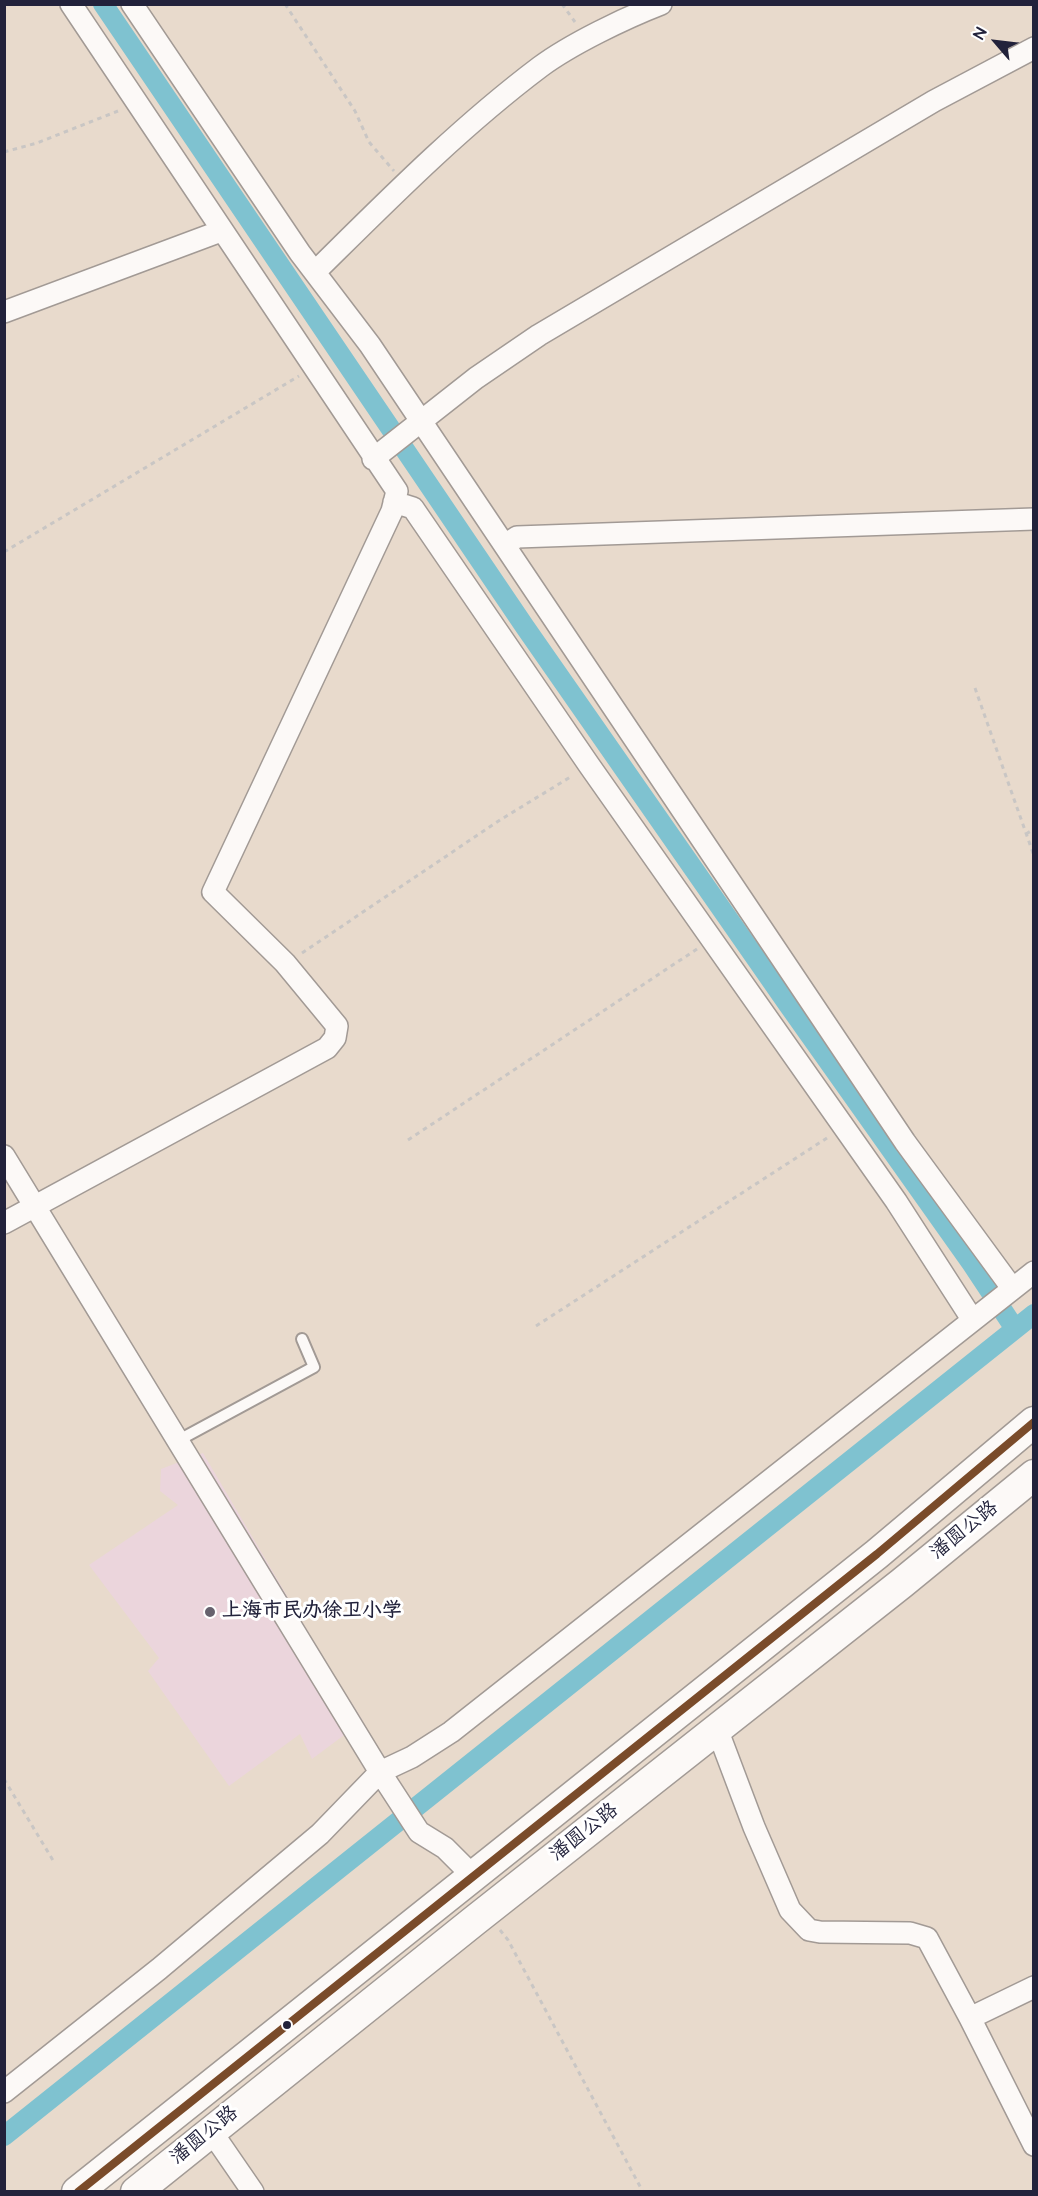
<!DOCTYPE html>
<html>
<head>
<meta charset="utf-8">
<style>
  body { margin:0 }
  #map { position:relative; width:1038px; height:2196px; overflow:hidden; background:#e8dacc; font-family:"Architects Daughter",sans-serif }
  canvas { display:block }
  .frame { position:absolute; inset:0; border:6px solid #22223b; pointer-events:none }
  .north { position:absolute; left:966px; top:12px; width:60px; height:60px; -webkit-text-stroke:4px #fff; paint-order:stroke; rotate:298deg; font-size:16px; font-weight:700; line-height:24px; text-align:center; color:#22223b }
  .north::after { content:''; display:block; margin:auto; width:21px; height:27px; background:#22223b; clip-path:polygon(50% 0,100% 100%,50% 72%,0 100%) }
</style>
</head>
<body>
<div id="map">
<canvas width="1038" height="2196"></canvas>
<div class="frame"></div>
<div class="north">N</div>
</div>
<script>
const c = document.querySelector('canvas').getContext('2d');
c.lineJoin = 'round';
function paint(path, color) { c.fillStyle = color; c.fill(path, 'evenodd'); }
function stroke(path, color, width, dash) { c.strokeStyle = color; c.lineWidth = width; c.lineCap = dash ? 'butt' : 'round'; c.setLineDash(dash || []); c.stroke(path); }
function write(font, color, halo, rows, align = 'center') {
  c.font = font + ' "Architects Daughter","LXGW WenKai TC",sans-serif'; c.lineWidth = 6; c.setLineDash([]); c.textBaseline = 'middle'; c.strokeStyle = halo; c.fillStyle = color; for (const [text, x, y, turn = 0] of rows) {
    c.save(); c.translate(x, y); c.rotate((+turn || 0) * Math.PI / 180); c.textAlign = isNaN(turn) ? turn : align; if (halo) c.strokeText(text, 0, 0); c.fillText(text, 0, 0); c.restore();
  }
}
paint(new Path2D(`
  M203 1453 324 1659 363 1721 312 1759 300 1734 229 1786 148 1671 159 1658 89 1565 178 1505 160 1491 161 1469Z`), '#ebd5dc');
stroke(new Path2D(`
  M103 4 525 627 787 1003 972 1264 1015 1329
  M4 2136 1034 1314`), '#7fc2d0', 20);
const lane = new Path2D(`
  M179 1440 314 1367 302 1339`);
const street = new Path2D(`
  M132 4 300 253 370 345 905 1142 1012 1288
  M315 272C387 201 459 128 540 67 571 44 625 18 661 4
  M4 312 221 231
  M373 459 476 378 539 335 934 101 1034 48
  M394 502 413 508 589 765 896 1201 972 1319
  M505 545 517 537 1034 519
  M4 1156 380 1772 419 1832 445 1848 473 1876
  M4 1223 327 1048 335 1038 337 1026 285 963 213 892 392 511 397 491 71 4
  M717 1729 754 1827 790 1910 809 1930 820 1932 910 1933 927 1938 970 2018 1034 2145
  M970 2018 1034 1987
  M4 2092 159 1969 320 1834 380 1772 412 1757 451 1732 1034 1272
  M211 2131 253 2192`);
const secondary = new Path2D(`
  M77 2192 877 1554 1034 1422
  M136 2192 474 1921 902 1583 1034 1475`);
stroke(lane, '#a29a95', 14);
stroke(street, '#a29a95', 24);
stroke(secondary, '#a29a95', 33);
stroke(new Path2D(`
  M285 4 355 111 369 142 394 171
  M562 4 575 22
  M4 152 37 143 118 111
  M4 552 299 376
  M975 688 1034 856
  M1026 834 1034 829
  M302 953 500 820 572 776
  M408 1140 697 949
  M536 1326 827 1138
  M4 1779 54 1862
  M500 1930 508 1940 643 2192`), '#c9c6c4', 3, [4.5, 4.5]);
stroke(lane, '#fcf9f7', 10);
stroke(street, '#fcf9f7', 21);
stroke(secondary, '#fcf9f7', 30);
stroke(new Path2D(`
  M78 2192 877 1554 1034 1422`), '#7a4b2a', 8);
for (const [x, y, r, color] of [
  [210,1612,6,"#67626e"],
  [287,2025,5,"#22223b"]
]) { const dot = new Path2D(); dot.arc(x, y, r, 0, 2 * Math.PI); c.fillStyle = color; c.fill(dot); stroke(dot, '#fff', 2); }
write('20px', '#22223b', '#fff', [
  ["潘圆公路",965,1531,-39],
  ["潘圆公路",585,1833,-38],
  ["潘圆公路",205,2136,-39]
]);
write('bold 20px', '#22223b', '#fff', [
  ["上海市民办徐卫小学",222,1612]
], 'left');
</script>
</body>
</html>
